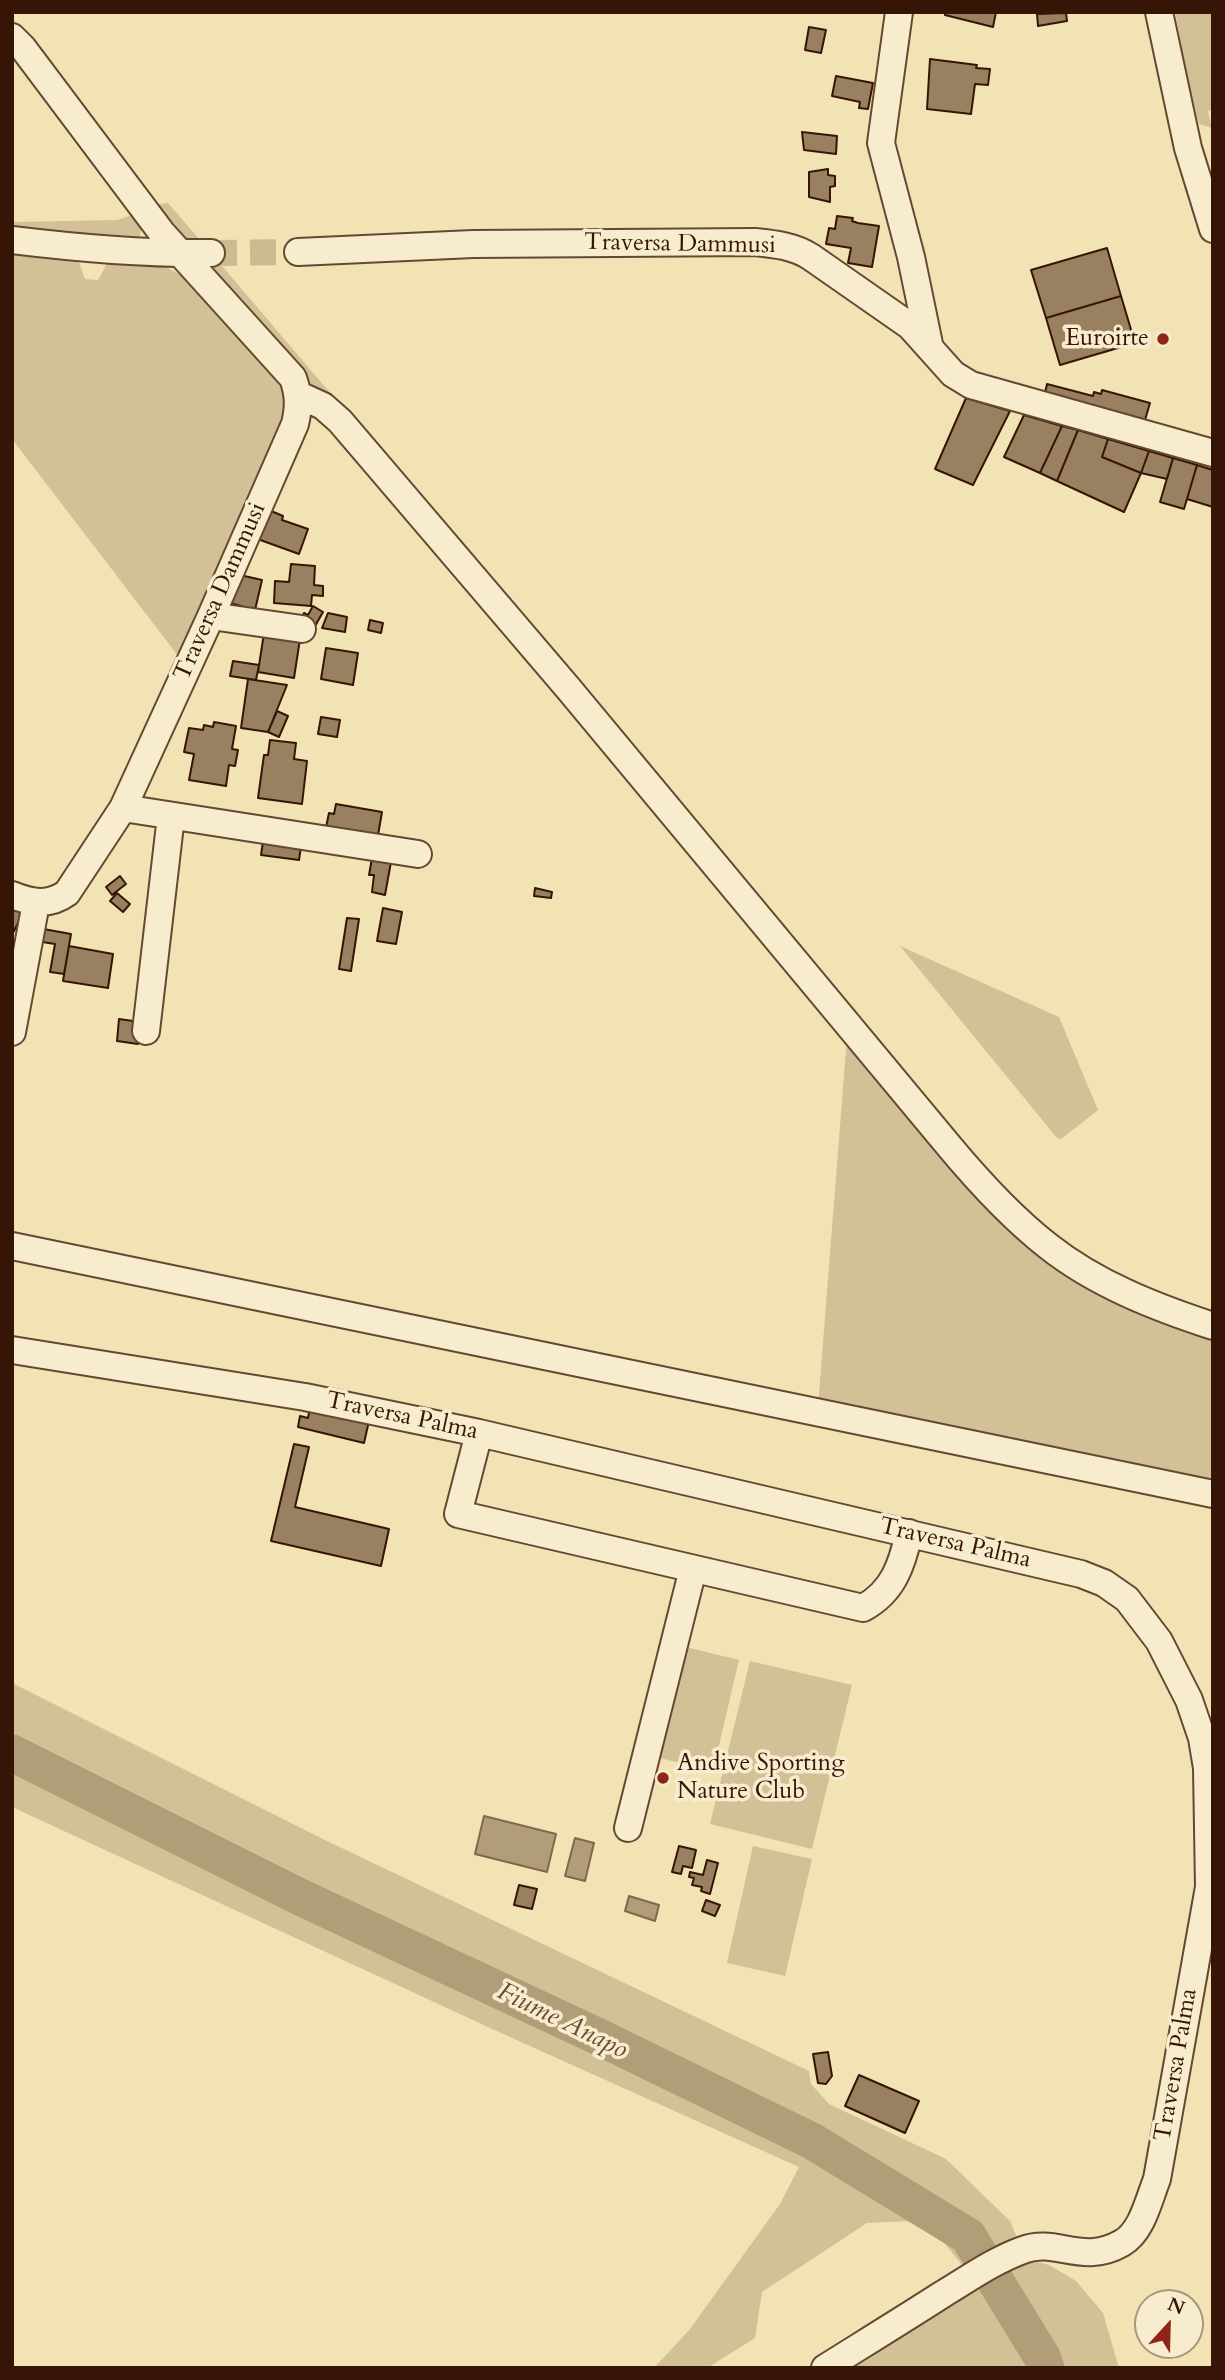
<!DOCTYPE html>
<html>
<head>
<meta charset="utf-8">
<style>
  body { margin:0 }
  #map { position:relative; width:1225px; height:2380px; overflow:hidden; background:#f2e3b4; font-family:Cardo,serif }
  canvas { display:block }
  .frame { position:absolute; inset:0; border:14px solid #371506; pointer-events:none }
  .north { position:absolute; left:1134px; top:2289px; width:70px; height:70px; box-sizing:border-box; background:#f7edce; border:2px solid #aa977e; border-radius:50%; rotate:22deg; font-size:19px; font-weight:700; line-height:28px; text-align:center; color:#371506 }
  .north::after { content:''; display:block; margin:auto; width:24px; height:32px; background:#8f2418; clip-path:polygon(50% 0,100% 100%,50% 72%,0 100%) }
</style>
</head>
<body>
<div id="map">
<canvas width="1225" height="2380"></canvas>
<div class="frame"></div>
<div class="north">N</div>
</div>
<script>
const c = document.querySelector('canvas').getContext('2d');
c.lineJoin = 'round';
function paint(path, color) { c.fillStyle = color; c.fill(path, 'evenodd'); }
function stroke(path, color, width, dash) { c.strokeStyle = color; c.lineWidth = width; c.lineCap = dash ? 'butt' : 'round'; c.setLineDash(dash || []); c.stroke(path); }
function write(font, color, halo, rows, align = 'center') {
  c.font = font + ' Cardo,serif'; c.lineWidth = 7; c.setLineDash([]); c.textBaseline = 'middle'; c.strokeStyle = halo; c.fillStyle = color; for (const [text, x, y, turn = 0] of rows) {
    c.save(); c.translate(x, y); c.rotate((+turn || 0) * Math.PI / 180); c.textAlign = isNaN(turn) ? turn : align; if (halo) c.strokeText(text, 0, 0); c.fillText(text, 0, 0); c.restore();
  }
}
paint(new Path2D(`
  M1175 12H1213V109L1208 111 1212 128 1199 124 1189 87Z
  M168 203 206 247 186 246 150 205Z
  M132 215 143 221 138 245 12 233V222L117 220Z
  M12 253 79 262 85 279 98 280 108 262H156L191 280 260 357 287 391 290 411 182 661 12 439Z
  M217 260 348 414 343 418 292 366 216 277 214 268Z
  M900 946 1059 1017 1098 1110 1061 1139 1057 1138Z
  M847 1037 984 1200 1213 1334V1488L818 1406Z
  M686 1647 739 1660 713 1771 660 1758Z
  M750 1661 852 1685 812 1849 710 1824Z
  M12 1683 327 1841 809 2071 811 2084 829 2104 946 2159 1010 2221 1018 2240 1030 2260 1049 2265 1076 2281 1103 2313 1119 2368H849L972 2277 936 2233 907 2221 867 2223 762 2292 755 2338 707 2368H654L690 2329 780 2204 799 2167 501 2033 12 1807Z
  M753 1846 812 1859 785 1976 727 1963Z`), '#d2c096');
const water = new Path2D(`
  M484 1816 556 1834 547 1872 475 1854Z
  M575 1838 594 1843 585 1881 565 1876Z
  M629 1896 659 1905 655 1921 625 1911Z`);
paint(water, '#b29d79');
stroke(water, '#81674b', 2);
stroke(new Path2D(`
  M12 1753 300 1897 599 2037 812 2141 968 2236 1042 2357 1046 2368`), '#b29d79', 37);
const building = new Path2D(`
  M945 12H996L993 27 945 15Z
  M1066 13 1067 21 1038 26 1037 14Z
  M809 27 826 30 821 53 805 50Z
  M930 59 977 65 976 68 990 69 988 85 975 84 971 114 927 109Z
  M836 76 873 83 868 109 859 108 860 102 832 96Z
  M802 132 837 136 836 154 804 150Z
  M828 169V175L835 176V186L830 187V202L809 197V172Z
  M837 216 853 218 852 221 858 223 879 226 872 267 848 263 851 248 826 244 829 228 835 229Z
  M1107 248 1121 296 1046 318 1031 270Z
  M1121 296 1135 343 1060 365 1046 318Z
  M1047 384 1093 396 1094 392 1101 394 1102 390 1150 403 1145 420 1045 393Z
  M966 398 1010 411 973 485 935 469Z
  M1024 415 1062 426 1040 473 1004 457Z
  M1062 426 1078 430 1057 481 1040 473Z
  M1078 430 1108 439 1102 457 1141 473 1124 512 1057 481Z
  M1108 439 1149 451 1141 473 1102 457Z
  M1149 451 1173 458 1167 479 1141 473Z
  M1173 458 1197 465 1184 509 1160 502Z
  M1197 465 1213 470V507L1187 499Z
  M264 508 283 516 282 520 308 529 299 554 252 537Z
  M291 564 315 566 314 585 323 586V596L312 595 311 606 274 603 275 581 289 582Z
  M240 575 262 580 255 610 230 603Z
  M313 606 323 612 314 628 300 620 304 613 308 615Z
  M328 613 347 617 345 632 322 628Z
  M370 620 383 623 381 633 368 630Z
  M264 633 300 639 294 678 258 672Z
  M326 648 358 653 353 685 321 679Z
  M233 661 259 665 256 680 230 676Z
  M248 679 287 685 268 732 241 728Z
  M277 711 288 716 279 737 268 732Z
  M321 717 340 720 337 737 318 734Z
  M214 722 236 726 232 749 238 750 235 766 229 765 226 786 189 780 194 754 184 752 189 728 203 730 204 725 213 727Z
  M270 740 296 743 294 759 307 761 302 804 258 798 264 755H268Z
  M336 804 382 812 377 841 325 832 329 813 334 814Z
  M264 835 302 840 299 860 261 855Z
  M372 858 391 862 385 895 372 892 374 875H369Z
  M120 876 126 884 112 895 106 887Z
  M535 888 552 892 551 898 534 896Z
  M117 893 130 904 123 912 110 901Z
  M12 905 24 911 12 935Z
  M383 908 402 912 396 944 377 941Z
  M347 918 359 919 351 971 339 969Z
  M38 928 71 934 64 974 50 972 55 944 36 941Z
  M69 946 113 954 108 988 63 981Z
  M119 1019 140 1022 138 1044 117 1041Z
  M310 1408 369 1421 364 1443 298 1427 300 1416 308 1418Z
  M294 1444 309 1447 295 1507 389 1529 381 1566 271 1541Z
  M679 1846 696 1850 692 1868 683 1866 681 1874 672 1872Z
  M707 1860 718 1863 710 1894 701 1891 702 1887 692 1885 694 1878 689 1877 690 1872 703 1875Z
  M519 1885 537 1889 532 1909 514 1905Z
  M706 1900 720 1905 715 1916 702 1911Z
  M828 2052 832 2076 826 2084 818 2083 813 2054Z
  M859 2075 919 2101 905 2133 845 2106Z`);
paint(building, '#988060');
stroke(building, '#371506', 2);
stroke(new Path2D(`
  M211 253 298 252`), '#cdba91', 26, [26, 13]);
const minor = new Path2D(`
  M899 12 881 143 911 257 929 344
  M1159 12 1188 148 1213 229
  M12 37 23 48 162 233 293 378C299 395 299 407 295 424L211 616 123 808 67 893C49 906 32 903 12 895
  M12 240C78 248 145 254 211 253
  M298 252 473 244 755 242C775 244 794 246 811 257L910 326 953 374 971 385 1213 453
  M299 395 323 406 340 421 568 688 949 1146C979 1182 1011 1217 1048 1246 1096 1284 1155 1307 1213 1326
  M211 616 302 629
  M123 808 418 854
  M146 1031 171 816
  M12 1032 36 903
  M12 1246 1213 1494
  M12 1350 305 1397 479 1433 1081 1574 1104 1583 1127 1599 1159 1641 1189 1700 1202 1738 1207 1768 1209 1887 1157 2179C1149 2199 1142 2232 1122 2243 1082 2266 1056 2237 1023 2250 995 2260 968 2279 943 2294 904 2319 865 2343 825 2368
  M479 1433 458 1514 863 1608C893 1592 902 1565 909 1533
  M628 1828 693 1569`);
stroke(minor, '#664832', 30);
stroke(minor, '#f7edce', 26);
for (const [x, y, r, color] of [
  [1163,339,7,"#8f2418"],
  [663,1778,7,"#8f2418"]
]) { const dot = new Path2D(); dot.arc(x, y, r, 0, 2 * Math.PI); c.fillStyle = color; c.fill(dot); stroke(dot, '#f7edce', 2.5); }
write('24px', '#371506', '#f7edce', [
  ["Traversa Dammusi",680,245,1],
  ["Traversa Dammusi",221,592,-66],
  ["Traversa Palma",402,1417,12],
  ["Traversa Palma",955,1544,13],
  ["Traversa Palma",1177,2065,-80]
]);
write('24px', '#371506', '#f7edce', [
  ["Euroirte",1149,339],
  ["Andive Sporting",677,1764,"left"],
  ["Nature Club",677,1792,"left"]
], 'right');
write('italic 26px', '#684b34', '#f7edce', [
  ["Fiume Anapo",562,2022,26]
]);
</script>
</body>
</html>
